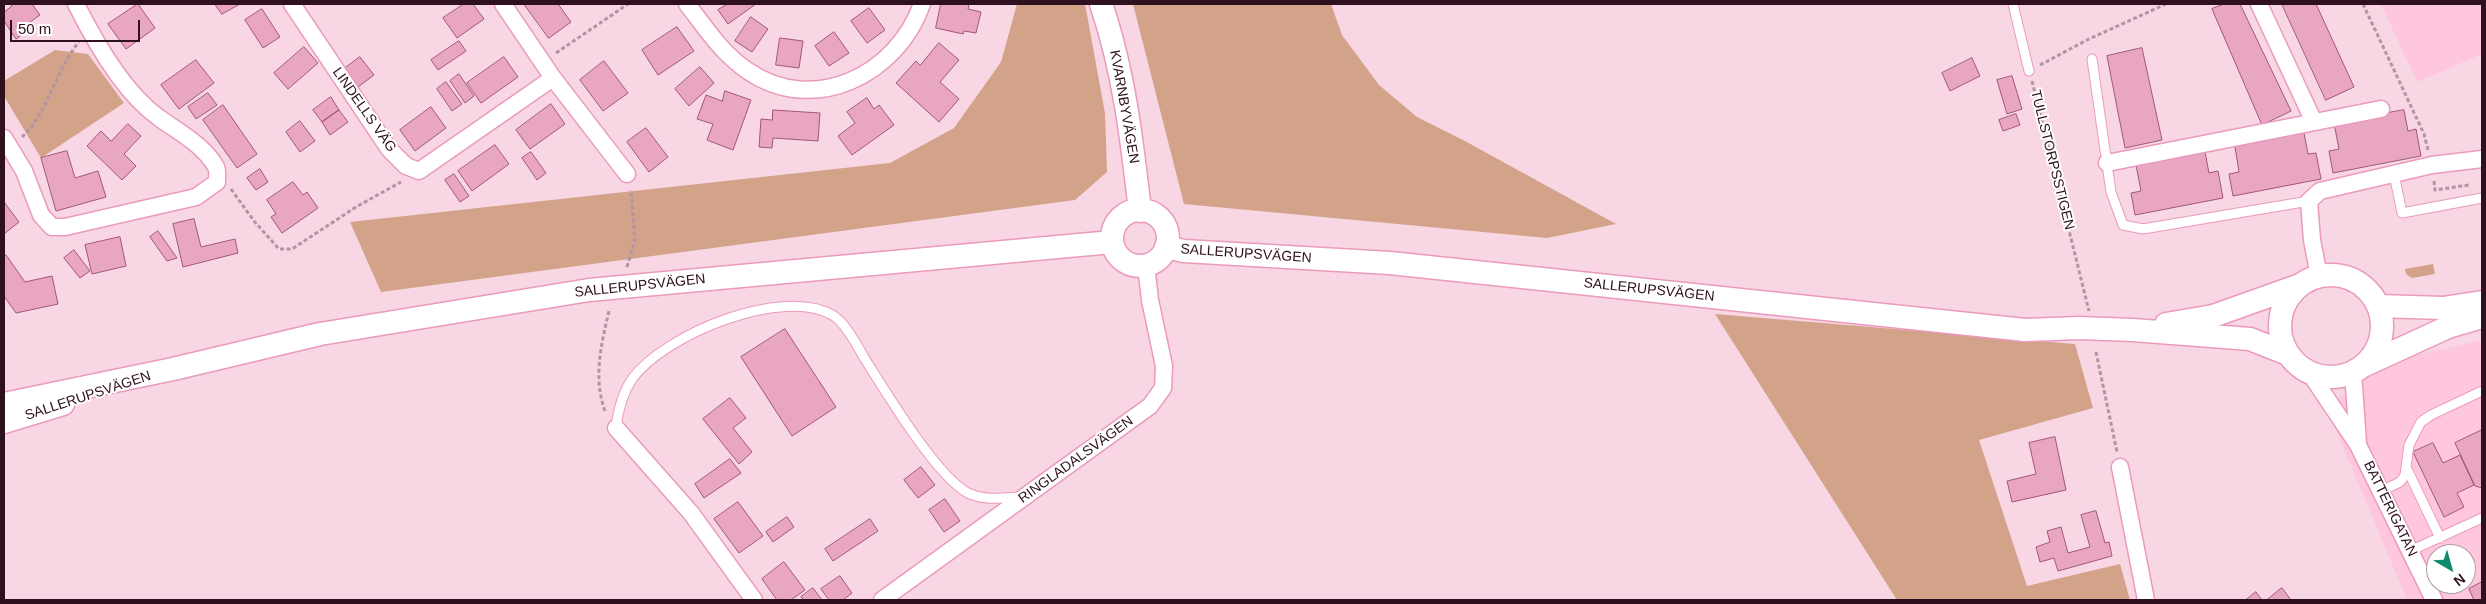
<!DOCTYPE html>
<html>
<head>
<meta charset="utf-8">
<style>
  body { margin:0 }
  #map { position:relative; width:2486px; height:604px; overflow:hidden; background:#f8d6e4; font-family:Helvetica,sans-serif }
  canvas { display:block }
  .frame { position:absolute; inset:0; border:5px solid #2e101f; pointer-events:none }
  .north { position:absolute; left:2426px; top:544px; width:50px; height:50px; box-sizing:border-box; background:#fff; border:1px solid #ab9fa5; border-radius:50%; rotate:142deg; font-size:14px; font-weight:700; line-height:20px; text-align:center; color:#2e101f }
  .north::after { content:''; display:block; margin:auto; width:18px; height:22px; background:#0f8b6e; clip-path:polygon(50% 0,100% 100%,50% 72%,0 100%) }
  .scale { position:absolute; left:10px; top:20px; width:130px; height:22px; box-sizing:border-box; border:2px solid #2e101f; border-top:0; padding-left:6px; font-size:15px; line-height:18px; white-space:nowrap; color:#2e101f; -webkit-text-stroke:4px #fff; paint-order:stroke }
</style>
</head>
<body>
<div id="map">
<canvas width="2486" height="604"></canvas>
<div class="frame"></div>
<div class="north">N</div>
<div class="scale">50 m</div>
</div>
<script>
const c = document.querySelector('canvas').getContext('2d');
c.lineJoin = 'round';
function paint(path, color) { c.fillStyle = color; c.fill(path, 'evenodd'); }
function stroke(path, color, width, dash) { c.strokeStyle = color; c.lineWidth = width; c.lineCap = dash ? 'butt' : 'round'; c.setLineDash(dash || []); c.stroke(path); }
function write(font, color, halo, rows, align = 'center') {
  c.font = font + ' Helvetica,sans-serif'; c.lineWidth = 4; c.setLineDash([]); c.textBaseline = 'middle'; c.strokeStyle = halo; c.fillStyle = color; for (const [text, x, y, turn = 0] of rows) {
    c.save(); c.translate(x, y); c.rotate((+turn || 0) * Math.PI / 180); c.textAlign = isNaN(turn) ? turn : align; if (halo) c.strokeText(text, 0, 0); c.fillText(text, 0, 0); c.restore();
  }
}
paint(new Path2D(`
  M2381 4H2482V54L2417 82Z
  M2482 340V600H2407L2326 406 2395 360ZM2436 554H2466V584H2436Z`), '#fec7de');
paint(new Path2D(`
  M1017 4H1085L1105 113 1107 172 1075 200 381 292 350 222 890 163 954 128 1001 62Z
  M1133 4H1331L1342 35 1379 85 1417 117 1465 141 1616 224 1547 238 1184 204Z
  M55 50 88 54 124 103 41 158 4 96V81Z
  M2433 264 2435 274 2412 278 2406 274 2405 269Z
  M1715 314 2075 344 2093 408 1979 440 2027 586 2120 564 2130 600H1897Z`), '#d2a389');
const building = new Path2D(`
  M10 4H32L40 15 29 23 33 27 16 39 4 21V12L12 6Z
  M138 4 155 28 126 49 108 24Z
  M215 4H240L222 14Z
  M464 4H473L484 19 457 38 443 18Z
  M524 4H558L571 22 549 38Z
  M728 4H756L728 24 718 10Z
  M941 4H969L968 9 981 12 976 33 964 31 963 34 936 28Z
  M2224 4H2240L2291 111 2262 125 2212 9Z
  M2282 4H2316L2354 87 2326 100Z
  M869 8 885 30 867 43 851 21Z
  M262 9 280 37 263 48 245 20Z
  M751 17 768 29 752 52 735 41Z
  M677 27 694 51 658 75 642 50Z
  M834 32 849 53 829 66 815 46Z
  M780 38 803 41 799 68 776 65Z
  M459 41 466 51 438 70 431 60Z
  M939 43 959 60 940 82 959 99 939 122 896 83 916 61 920 65Z
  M304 47 318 63 288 89 274 73Z
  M2142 48 2162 140 2125 148 2107 56Z
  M360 57 374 75 358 87 344 69Z
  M504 57 518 77 481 103 467 83Z
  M1972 58 1980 76 1950 91 1942 73Z
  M196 60 214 83 179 109 161 85Z
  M604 61 628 93 603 111 580 80Z
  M700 67 714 83 689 106 675 89Z
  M459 74 474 96 465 103 450 81Z
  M2012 76 2022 109 2007 114 1997 80Z
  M446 82 462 104 452 111 437 89Z
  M725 91 751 100 733 150 707 140 713 124 697 119 706 95 722 101Z
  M208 93 217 105 196 119 188 107Z
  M331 97 339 110 322 122 313 110Z
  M867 98 874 109 879 105 894 125 852 155 838 136 855 123 847 112Z
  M551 104 565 124 530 149 516 130Z
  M223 105 257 154 237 168 203 120Z
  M431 107 446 128 415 151 400 130Z
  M339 110 348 122 330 135 322 122Z
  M773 110 820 113 818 141 773 138 772 148 759 147 761 119 772 120Z
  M2404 110 2408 131 2416 129 2421 156 2333 173 2329 151 2339 149 2334 123Z
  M2016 114 2020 125 2003 131 1999 120Z
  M300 121 315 141 300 152 286 132Z
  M128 124 141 136 124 154 136 166 122 180 87 146 101 131 111 141Z
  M646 128 668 157 649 172 627 142Z
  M2304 133 2308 154 2316 153 2321 179 2233 196 2229 174 2239 172 2235 147Z
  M495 145 509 164 472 191 458 171Z
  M67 151 75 178 98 171 106 197 56 211 41 158Z
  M531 152 546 173 537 180 522 158Z
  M2205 152 2209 173 2218 171 2223 198 2135 215 2131 193 2141 191 2136 165Z
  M260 169 268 182 256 190 247 178Z
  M454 174 469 196 460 202 445 180Z
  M293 182 303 195 307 192 318 208 282 233 271 217 276 214 267 200Z
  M4 202 19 222 4 234Z
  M194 219 201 247 235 239 238 253 183 267 173 224Z
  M158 231 177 258 167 261 150 237Z
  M120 237 126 266 92 274 85 245Z
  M74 250 90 271 80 278 64 258Z
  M6 255 25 282 52 276 58 304 16 313 4 296V257Z
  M785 329 836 407 792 436 741 357Z
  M730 398 746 418 733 428 752 452 739 464 703 419Z
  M2482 430V488L2475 486 2455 443Z
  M2055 437 2066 490 2012 502 2007 481 2036 474 2029 443Z
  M2433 443 2443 463 2460 455 2474 485 2457 493 2464 507 2444 517 2413 452Z
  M730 459 741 473 704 498 695 484Z
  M921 467 935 485 918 498 904 480Z
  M945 499 960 521 944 532 929 510Z
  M738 502 763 536 739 553 714 519Z
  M2096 511 2105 543 2109 542 2112 556 2058 571 2054 558 2040 562 2036 547 2050 542 2047 531 2061 527 2068 553 2090 547 2081 515Z
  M787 517 794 527 773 542 766 532Z
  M870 519 878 531 833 561 825 549Z
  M784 562 805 590 791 600H777L762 579Z
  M840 576 852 593 843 600H829L821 589Z
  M2482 582V600H2474L2469 589Z
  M813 588 822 600H804L801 597Z
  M2282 588 2291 600H2267Z
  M2256 592 2262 600H2246Z`);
paint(building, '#e9a6c3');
stroke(building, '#a1567a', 1);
const lane = new Path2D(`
  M2013 4 2029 71
  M2092 59 2111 192 2123 225 2143 229 2309 201
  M2394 174 2402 213 2482 198
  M616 428C618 410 622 394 632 379 665 334 784 285 834 316 847 325 857 346 865 359 885 391 937 477 968 493 984 501 1004 498 1021 497
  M2407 469 2440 538
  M2381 491 2400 482 2405 475 2409 445 2421 422 2431 415 2482 391
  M2410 551 2482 518`);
const street = new Path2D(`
  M292 4 389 149 406 166 419 171 553 78
  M503 4 553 78 627 174
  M687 4C705 27 722 54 748 71 814 116 897 75 922 4
  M2259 4 2314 122
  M4 138 24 171 41 215 52 227H65L196 197 217 182C217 177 218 170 216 167 203 144 178 132 158 117 123 92 95 42 76 4
  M2107 163 2381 109
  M2319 276 2312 240 2309 201 2320 191 2432 165 2482 159
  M2309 372 2358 445 2434 600
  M2353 372 2358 443
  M616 428 691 513 754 600
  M2120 467 2146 600
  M882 600 1150 406 1163 388 1164 366 1150 300 1146 265`);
const secondary = new Path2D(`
  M1101 4C1124 71 1132 141 1140 211
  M1112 238a28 28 0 1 1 56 0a28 28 0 1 1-56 0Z
  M1166 247 1184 251 1390 263 2025 330 2079 328 2133 330 2250 339 2288 354
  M2280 326a51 51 0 1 1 102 0a51 51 0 1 1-102 0Z
  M2378 306 2443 308 2482 302
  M2166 324 2213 316 2300 285
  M2363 366 2448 327 2482 317
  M4 404 173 369 320 334 589 290 1112 242
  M4 422 63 404`);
stroke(lane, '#eb9abe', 11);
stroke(street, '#eb9abe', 19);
stroke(secondary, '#eb9abe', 25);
stroke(new Path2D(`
  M2363 4 2424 134 2428 150
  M556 53 628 4
  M2040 65 2089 39 2166 4
  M2032 81 2089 311
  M22 137C47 115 56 69 79 42
  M2434 181 2435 190 2469 185
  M231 189 254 221 279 249H292L356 207 401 182
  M627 267 635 240 631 190
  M2096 352 2117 452
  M605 411C593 378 601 345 609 311`), '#b494a2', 3, [4, 2.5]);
stroke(lane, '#fff', 9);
stroke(street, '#fff', 16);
stroke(secondary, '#fff', 22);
write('14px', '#2e101f', '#fff', [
  ["KVARNBYVÄGEN",1124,107,80],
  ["LINDELLS VÄG",364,110,55],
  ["TULLSTORPSSTIGEN",2052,160,76],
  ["SALLERUPSVÄGEN",1246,254,4],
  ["SALLERUPSVÄGEN",640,286,-6],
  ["SALLERUPSVÄGEN",1649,290,6],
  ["SALLERUPSVÄGEN",88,396,-18],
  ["RINGLADALSVÄGEN",1076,460,-36],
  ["BATTERIGATAN",2390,509,64]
]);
</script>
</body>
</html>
